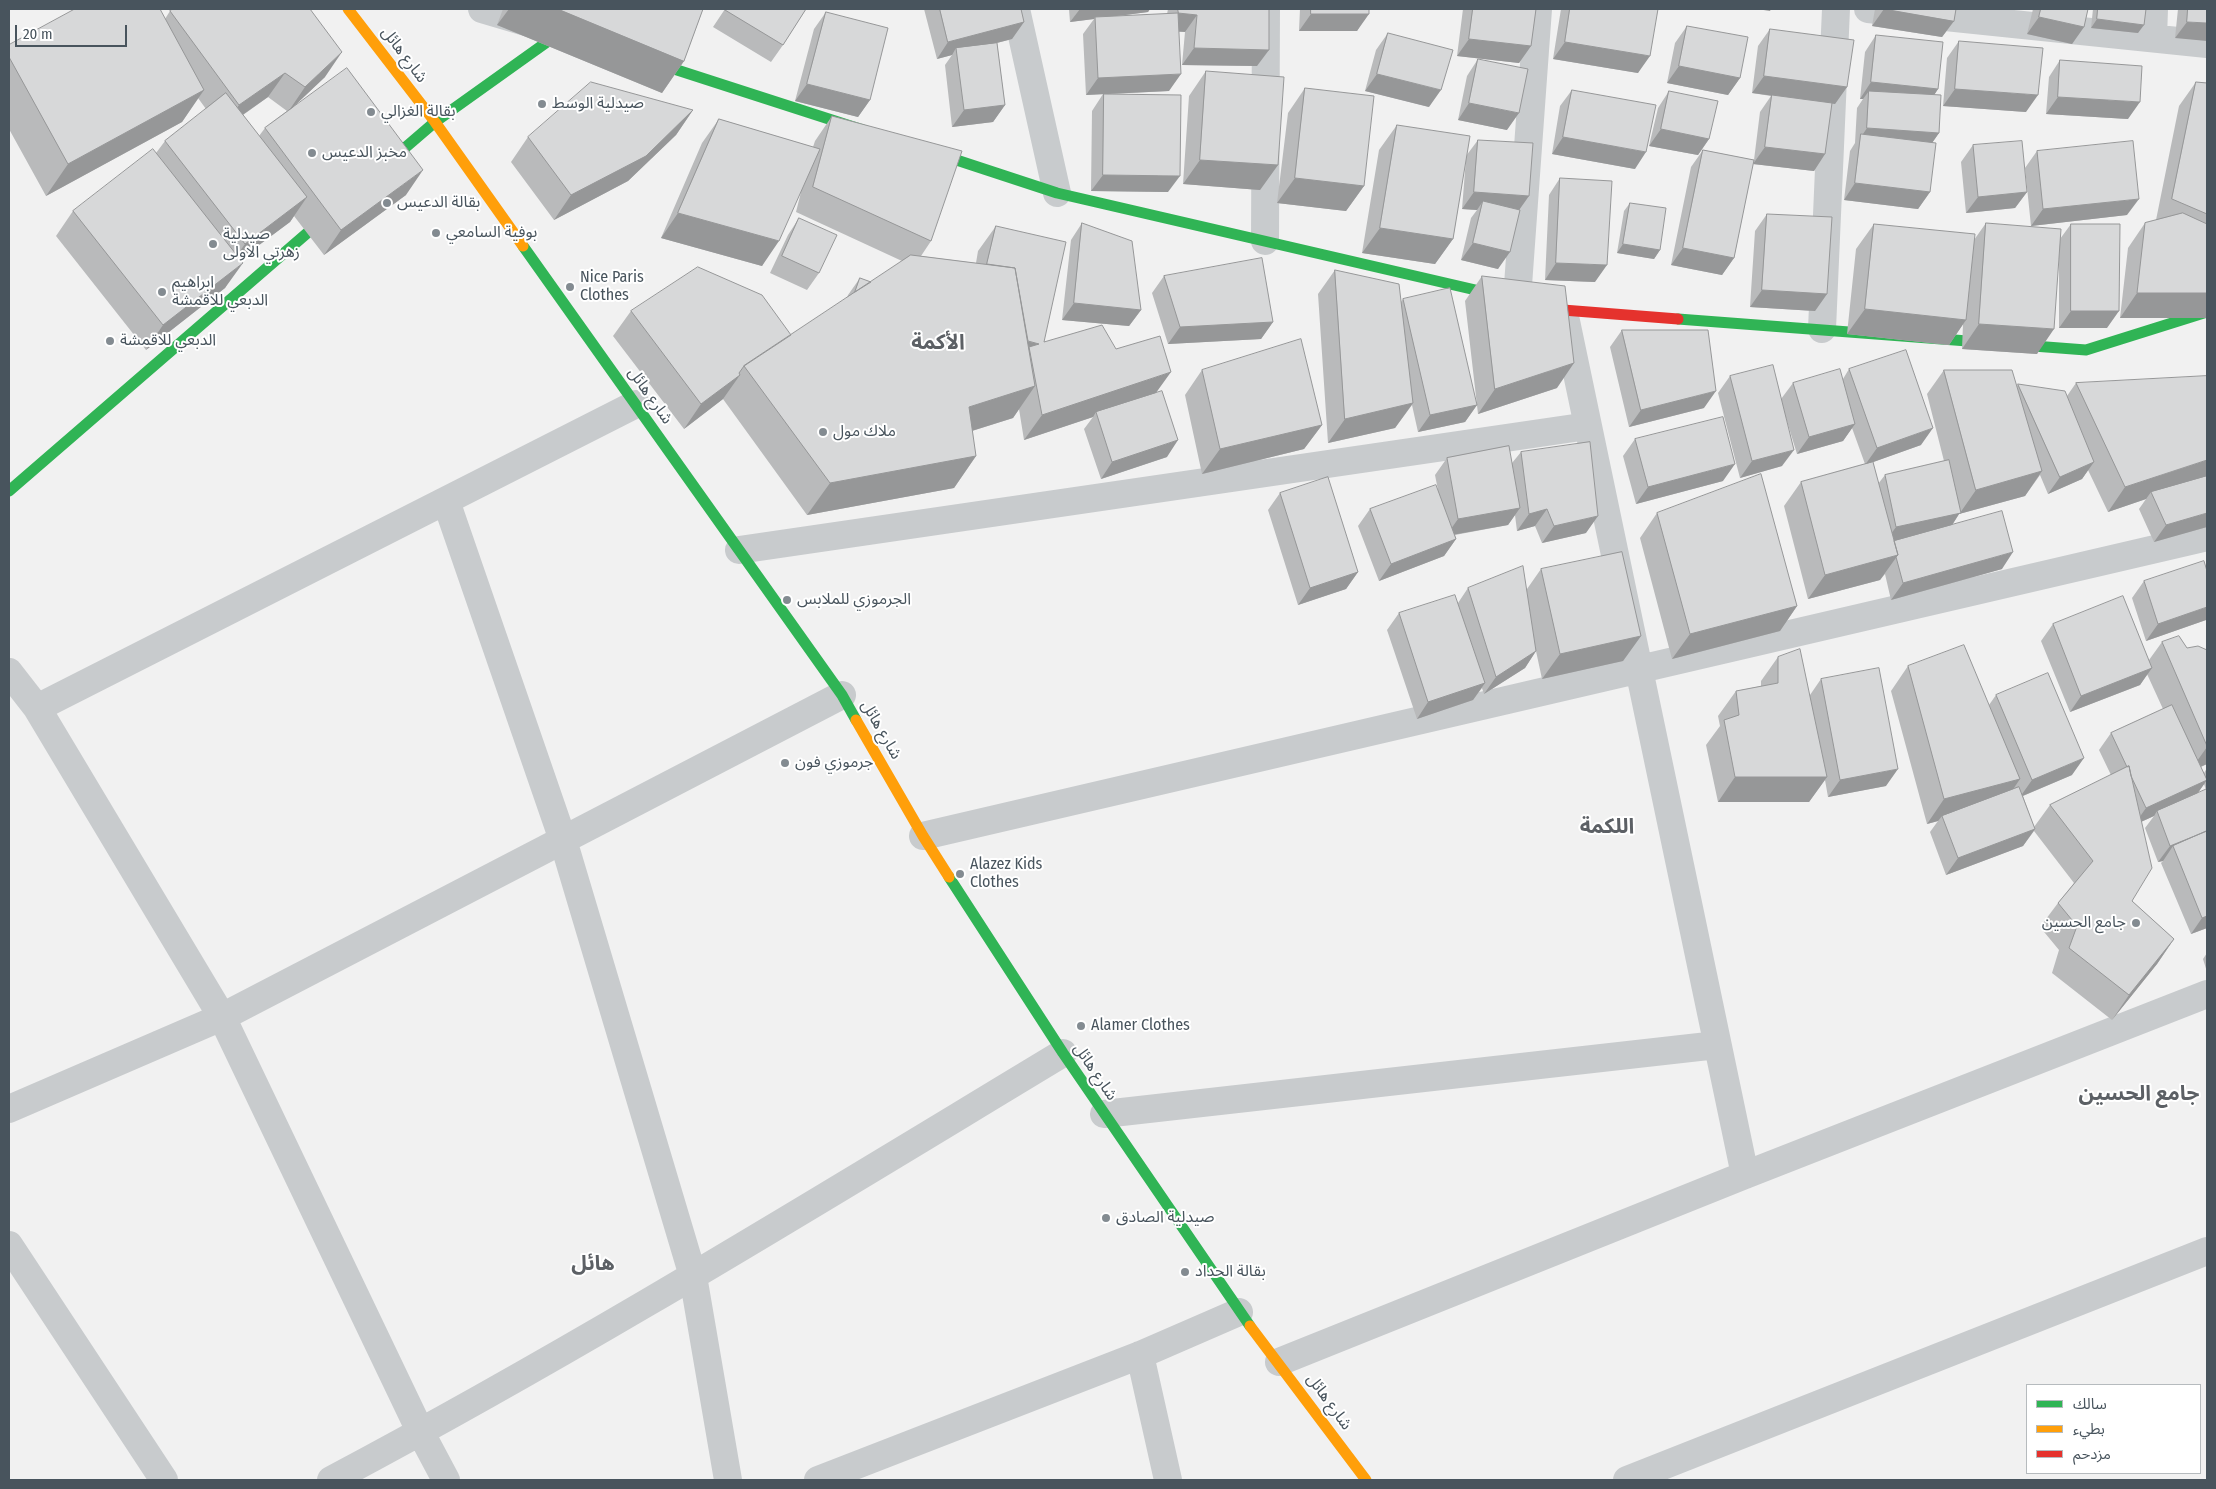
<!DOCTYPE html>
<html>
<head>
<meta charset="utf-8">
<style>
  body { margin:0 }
  #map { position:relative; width:2216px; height:1489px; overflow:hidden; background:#f1f1f1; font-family:"Fira Sans Condensed","Noto Sans Arabic",sans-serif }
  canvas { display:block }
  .frame { position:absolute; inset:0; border:10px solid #48545d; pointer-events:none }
  .legend { position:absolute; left:2026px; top:1384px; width:175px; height:90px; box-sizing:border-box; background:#fff; border:1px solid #b6bbbe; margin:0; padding:6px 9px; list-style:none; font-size:15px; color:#48545d }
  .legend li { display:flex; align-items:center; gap:10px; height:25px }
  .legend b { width:25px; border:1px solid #b6bbbe }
  .scale { position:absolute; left:15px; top:25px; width:112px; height:22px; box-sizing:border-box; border:2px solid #48545d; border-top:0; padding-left:6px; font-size:15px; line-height:18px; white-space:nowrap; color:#48545d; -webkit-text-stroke:4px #fff; paint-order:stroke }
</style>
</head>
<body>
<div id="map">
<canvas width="2216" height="1489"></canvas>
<div class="frame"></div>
<ul class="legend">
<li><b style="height:6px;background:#30b455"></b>سالك</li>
<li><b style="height:6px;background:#ff9f0a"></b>بطيء</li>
<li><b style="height:6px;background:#e5322d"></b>مزدحم</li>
</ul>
<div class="scale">20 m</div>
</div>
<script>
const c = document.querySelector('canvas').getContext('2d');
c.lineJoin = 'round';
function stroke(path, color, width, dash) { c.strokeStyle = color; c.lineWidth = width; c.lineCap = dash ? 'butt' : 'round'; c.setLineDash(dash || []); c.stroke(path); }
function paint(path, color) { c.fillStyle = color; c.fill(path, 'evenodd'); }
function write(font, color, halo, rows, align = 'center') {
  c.font = font + ' "Fira Sans Condensed","Noto Sans Arabic",sans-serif'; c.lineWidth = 4; c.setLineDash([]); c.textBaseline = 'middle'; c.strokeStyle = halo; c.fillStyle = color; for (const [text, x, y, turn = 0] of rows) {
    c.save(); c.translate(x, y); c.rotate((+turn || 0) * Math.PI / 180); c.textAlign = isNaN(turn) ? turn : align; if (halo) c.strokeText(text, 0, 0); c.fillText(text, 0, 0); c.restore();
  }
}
stroke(new Path2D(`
  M482 9 536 25
  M1016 9 1057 193
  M1868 9 2207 44
  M2153 38 2154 9
  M1265 241 1266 9
  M1517 299 1538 9
  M1566 321 1745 1175
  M1822 329 1836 9
  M446 501 563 840 693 1276 728 1480
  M739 550 1588 426
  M9 672 37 708 222 1017 421 1433 446 1480
  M37 708 636 404
  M923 836 2207 537
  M9 1109 222 1017 842 695
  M1104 1114 1717 1045
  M9 1245 164 1480
  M1140 1355 1168 1480
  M1279 1362 1745 1175 2207 994
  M331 1480C580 1348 821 1199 1063 1053
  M818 1480 1140 1355 1239 1312
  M1627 1480 2207 1251`), '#c8cbcd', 28);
stroke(new Path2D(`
  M643 59 866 131
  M923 149 1057 193 1523 301
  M378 171 435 122 561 32 576 37
  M523 246 842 695 856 720
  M1678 319 2086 350 2207 312
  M9 491 335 209
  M949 877 1063 1053 1250 1326`), '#30b455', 11);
stroke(new Path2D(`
  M348 9 435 122 523 246
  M856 720 923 836 949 877
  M1250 1326 1366 1480`), '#ff9f0a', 11);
stroke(new Path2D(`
  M1523 301 1563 310 1678 319`), '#e5322d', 11);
paint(new Path2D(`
  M503 9H703L684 61 662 93 497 25Z
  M725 9H806L783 45 771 62 713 27Z
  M924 9H1021L1024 22 1012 39 997 43 1005 105 993 122 952 127 945 65 952 55 937 59Z
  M1069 9H1150L1148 12 1110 17 1167 14 1168 9H1269L1257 66 1182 65 1185 32H1179L1169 91 1109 94 1168 192 1091 191 1092 111 1103 94 1086 95 1083 34 1094 19 1070 22Z
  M1300 9H1369L1357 31H1299Z
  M1463 9H1536L1531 46 1519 63 1457 56Z
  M1561 9H1658L1638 73 1553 59Z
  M1875 9H1956L1954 21 1942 37 1872 26Z
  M2033 9H2088L2084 27 2072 44 2027 34Z
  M2093 9H2146L2138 33 2091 28Z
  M2178 9H2207L2175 38Z
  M170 11 325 77 293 107 406 195 324 255 294 216 290 222 240 259 225 288 146 350 56 236 73 211 156 153 165 141 206 109 198 98 182 122 46 196 9 129V45L165 19ZM268 97 287 111 265 128 259 136 243 115Z
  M826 12 870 100 858 117 795 101 814 29Z
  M1687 26 1740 78 1728 95 1667 83 1675 43Z
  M1770 29 1847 87 1835 104 1832 103 1825 154 1814 171 1753 164 1734 258 1722 275 1671 265 1691 167 1703 150 1754 160 1760 112 1771 96 1752 93 1758 46Z
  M1388 33 1429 107 1365 91 1376 50Z
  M1876 35 1938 89 1934 95 1939 133 1932 143 1930 192 1918 209 1844 200 1850 151 1855 143 1857 108 1863 99H1860L1865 52Z
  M1959 41 2026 112 1943 106 1947 58Z
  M1478 59 1507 130 1458 120 1467 76Z
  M2060 60 2128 119 2046 114 2049 77Z
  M1206 71 1278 165 1260 190 1183 184 1189 96Z
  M2196 82 2207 83V318H2120L2128 248 2145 223 2156 220 2179 106Z
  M1305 88 1364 186 1346 211 1277 203 1288 113Z
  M1572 90 1635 169 1552 154 1560 106Z
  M1669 91 1709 139 1698 155 1649 146 1658 108Z
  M693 110 676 135 628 181 554 220 511 162 528 137Z
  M832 116 931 241 921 256 976 263 978 251 996 226 1044 342 1116 349 1156 392 1167 457 1101 479 1084 429 1093 417 1024 440 1019 409 1013 418 972 431 976 456 954 488 807 515 723 399 684 429 613 336 631 311 791 335 847 298 848 295 860 278 871 282 902 261 796 212 801 192 762 266 661 238 702 143 719 119 813 147 815 141Z
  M1397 125 1466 156 1478 140 1519 210 1498 269 1461 260 1471 218 1477 210 1462 209 1466 159 1453 239 1435 264 1362 253 1379 150Z
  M1973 145 2027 192 2015 208 1966 213 1961 162Z
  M2037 151 2127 215 2031 226 2025 168Z
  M1560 178 1595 282 1545 280 1549 195Z
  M1630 203 1660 250 1654 259 1617 253 1624 211Z
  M1767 214 1827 294 1815 311 1750 307 1755 231Z
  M799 218 819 273 807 290 770 273 788 235Z
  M1082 223 1141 310 1129 326 1062 320 1071 240Z
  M1986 223 2060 239 2071 224 2107 328H2059V255L2037 354 1962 349 1963 324 1949 345 1847 334 1856 249 1874 224 1974 240Z
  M1335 270 1401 302 1403 299 1477 405 1465 422 1418 432 1412 405 1395 428 1328 443 1318 294Z
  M1164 276 1273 322 1261 339 1168 344 1152 293Z
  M1482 276 1557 388 1478 414 1465 301Z
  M1622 330 1704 408 1629 427 1610 347Z
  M1849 369 1921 445 1873 462 1878 484 1885 475 1944 461 1927 394 1944 370 2017 386 2018 384 2067 396 2076 383 2207 527 2154 542 2139 509 2146 499 2108 512 2088 470 2082 479 2048 494 2040 475 2025 496 1959 514 1952 525 2002 569 1891 600 1885 574 1880 580 1808 599 1784 506 1801 482 1865 464 1852 428 1843 441 1797 454 1786 418 1782 466 1740 478 1718 393 1730 376 1781 399 1793 383 1843 379Z
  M1202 370 1322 425 1304 449 1202 474 1185 395Z
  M1635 439 1723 481 1636 504 1623 456Z
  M1521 452 1586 533 1542 543 1535 526 1517 531 1515 515 1508 525 1455 535 1456 539 1444 556 1379 581 1358 526 1370 509 1438 490 1435 475 1447 458 1512 463Z
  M1280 493 1358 572 1346 589 1298 605 1268 510Z
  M1657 513 1797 606 1780 631 1672 659 1640 538Z
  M1541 569 1641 636 1623 661 1542 679 1536 651 1525 668 1484 694 1482 688 1473 700 1417 719 1387 630 1399 613 1458 603 1468 588 1527 589Z
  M2144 581 2206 620 2146 641 2132 598Z
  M2053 624 2149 660 2162 642 2187 648 2207 650V764L2201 767 2204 773 2207 768V928L2191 934 2161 863 2163 861 2158 862 2145 828 2154 816 2141 822 2132 901 2174 939 2157 964 2112 1020 2052 973 2059 950 2040 927 2058 903 2074 883 2034 831 2023 846 1946 875 1930 832 1938 821 1927 824 1891 691 1908 666 1989 705 1996 695 2072 775 2023 796 2034 827 2050 805 2111 775 2099 750 2111 733 2163 709 2147 674 2140 685 2070 712 2041 641ZM2204 784 2206 790 2197 794Z
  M1778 657 1810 695 1821 679 1886 786 1828 797 1825 780 1809 802H1718L1706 745 1720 726 1718 716 1736 691 1761 686V681Z
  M2207 953V972L2203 959Z`), '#b9babb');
paint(new Path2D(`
  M509 9H558L684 61 662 93 497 25Z
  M1080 9H1150L1148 12 1095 19V17L1094 19 1070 22Z
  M1757 9H1771L1770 11Z
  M1884 9 1954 21 1942 37 1872 26Z
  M1178 13 1197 15 1185 32 1166 30Z
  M1311 14H1369L1357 31H1299Z
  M2039 17 2084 27 2072 44 2027 34Z
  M2097 19 2144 25 2138 33 2091 28Z
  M1024 22 1012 39 957 53 956 48 952 55 937 59 948 42Z
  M2187 22 2207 23V41L2175 38Z
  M1469 39 1531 46 1519 63 1457 56Z
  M1565 42 1650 56 1638 73 1553 59Z
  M1194 48 1269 50 1257 66 1182 65Z
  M342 52 325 77 288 112 305 87Z
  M1679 66 1740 78 1728 95 1667 83Z
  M285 73 268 97 221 130 239 105Z
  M1181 74 1169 91 1086 95 1098 78Z
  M1377 74 1441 90 1429 107 1365 91Z
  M1764 76 1847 87 1835 104 1752 93Z
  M1871 82 1938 89 1927 106 1869 91 1863 99H1860Z
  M807 84 870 100 858 117 795 101Z
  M1955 89 2038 95 2026 112 1943 106Z
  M204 90 182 122 46 196 68 164Z
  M2058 97 2140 102 2128 119 2046 114Z
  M1469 103 1519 113 1507 130 1458 120Z
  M1005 105 993 122 952 127 964 110Z
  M693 110 676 135 628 181 554 220 571 195Z
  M1867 128 1939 133 1927 150 1861 137Z
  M1661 129 1709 139 1698 155 1649 146Z
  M1563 137 1646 152 1635 169 1552 154Z
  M1765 147 1825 154 1814 171 1753 164Z
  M1200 160 1278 165 1260 190 1183 184Z
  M423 170 406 195 324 255 341 230Z
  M1103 175 1180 176 1168 192 1091 191Z
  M1295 178 1364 186 1346 211 1277 203Z
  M1855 183 1930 192 1918 209 1844 200Z
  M1474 192 1529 196 1517 213 1483 201 1477 210 1462 209Z
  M2027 192 2015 208 1966 213 1978 197Z
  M307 197 290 222 227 269 245 244Z
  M2139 199 2127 215 2031 226 2043 209Z
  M678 213 779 241 762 266 661 238Z
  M1380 228 1453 239 1435 264 1362 253Z
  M1473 243 1510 252 1498 269 1461 260Z
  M1623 244 1660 250 1654 259 1617 253Z
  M1683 248 1734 258 1722 275 1671 265Z
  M243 263 225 288 146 350 163 325Z
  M1556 263 1607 265 1595 282 1545 280Z
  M1762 290 1827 294 1815 311 1750 307Z
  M2137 293H2207V318H2120Z
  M1074 303 1141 310 1129 326 1062 320Z
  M1865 309 1966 320 1949 345 1847 334Z
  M2071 311H2119L2107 328H2059Z
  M1273 322 1261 339 1168 344 1180 327Z
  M1979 324 2054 329 2037 354 1962 349Z
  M1021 340 1039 344 1031 356Z
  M1574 363 1557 388 1478 414 1495 389Z
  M1171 372 1153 397 1096 412 1093 417 1024 440 1042 415Z
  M740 375 723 399 684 429 701 404Z
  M1035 386 1013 418 946 439 969 407Z
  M1716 391 1704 408 1629 427 1641 410Z
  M1413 403 1395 428 1328 443 1345 419Z
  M1477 405 1465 422 1418 432 1430 415Z
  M1855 424 1843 441 1797 454 1809 437Z
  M1322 425 1304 449 1202 474 1220 449Z
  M1933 428 1921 445 1865 465 1877 448Z
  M1178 440 1167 457 1101 479 1112 462Z
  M1794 450 1782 466 1740 478 1752 461Z
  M976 456 954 488 807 515 830 483Z
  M2207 460V479L2151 492 2146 499 2108 512 2125 487Z
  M2094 462 2082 479 2048 494 2060 477Z
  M1735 464 1723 481 1636 504 1648 487Z
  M2042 471 2025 496 1959 514 1949 530 1884 544 1896 527 1960 513 1976 490Z
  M1520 508 1508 525 1446 536 1458 519Z
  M1547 509 1535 526 1517 531 1529 514Z
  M2207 513V527L2154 542 2166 525Z
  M1598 516 1586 533 1542 543 1554 526Z
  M1456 539 1444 556 1379 581 1391 564Z
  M2013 552 2002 569 1891 600 1903 583Z
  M1898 555 1880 580 1808 599 1825 575Z
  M1358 572 1346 589 1298 605 1310 588Z
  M1797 606 1780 631 1672 659 1690 634Z
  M2207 607V619L2206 620 2146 641 2158 624Z
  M1641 636 1623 661 1542 679 1560 654Z
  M1536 651 1525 668 1484 694 1496 677Z
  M2152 668 2140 685 2070 712 2081 696Z
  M1485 683 1473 700 1417 719 1428 702Z
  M2207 747V764L2190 771Z
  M2084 758 2072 775 2020 797 2032 780Z
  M1898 769 1886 786 1828 797 1840 780Z
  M1735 777H1827L1809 802H1718Z
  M2020 779 2003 804 1942 816 1938 821 1927 824 1944 799Z
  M2207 780 2195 797 2157 811 2154 816 2134 825 2146 808Z
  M2035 829 2023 846 1946 875 1958 858Z
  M2207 831 2173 846 2163 861 2158 862 2170 846Z
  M2207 916V928L2191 934 2202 918Z
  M2174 939 2157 964 2112 1020 2129 995Z`), '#969798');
const building = new Path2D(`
  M75 9H160L204 90 68 164 9 57V45Z
  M173 9H310L342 52 305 87 285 73 239 105 170 11Z
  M558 9H703L684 61Z
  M726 9H806L783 45 725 10Z
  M940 9H1021L1024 22 948 42Z
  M1178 9H1269V50L1194 48 1197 15 1178 13 1181 74 1098 78 1095 17 1178 13Z
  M1311 9H1369V14H1311Z
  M1473 9H1536L1531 46 1469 39Z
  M1570 9H1658L1650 56 1565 42Z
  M1884 9H1956L1954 21Z
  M2041 9H2088L2084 27 2039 17Z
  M2098 9H2146L2144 25 2097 19Z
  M2188 9H2207V23L2187 22Z
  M826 12 888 28 870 100 807 84Z
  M1687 26 1748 37 1740 78 1679 66Z
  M1770 29 1854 40 1847 87 1764 76Z
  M1388 33 1453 50 1441 90 1377 74Z
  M1876 35 1943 42 1938 89 1871 82Z
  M1959 41 2043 48 2038 95 1955 89Z
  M997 43 1005 105 964 110 956 48Z
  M1478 59 1528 69 1519 113 1469 103Z
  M2060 60 2142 66 2140 102 2058 97Z
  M347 68 423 170 341 230 265 128Z
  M1206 71 1284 77 1278 165 1200 160Z
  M591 82 693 110 646 156 571 195 528 137Z
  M2196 82 2207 83V214L2172 199Z
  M1305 88 1374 96 1364 186 1295 178Z
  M1572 90 1656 105 1646 152 1563 137Z
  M1669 91 1718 101 1709 139 1661 129Z
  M1869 91 1941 95 1939 133 1867 128Z
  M226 93 307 197 245 244 165 141Z
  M1104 94 1181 95 1180 176 1103 175Z
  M1772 95 1832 103 1825 154 1765 147Z
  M832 116 962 151 931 241 813 187Z
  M719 119 820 149 779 241 678 213Z
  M1397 125 1470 136 1453 239 1380 228Z
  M1861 134 1936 143 1930 192 1855 183Z
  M1478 140 1533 143 1529 196 1474 192Z
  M2022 141 2027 192 1978 197 1973 145Z
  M2133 141 2139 199 2043 209 2037 151Z
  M153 149 243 263 163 325 73 211Z
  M1703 150 1754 160 1734 258 1683 248Z
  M1560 178 1612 181 1607 265 1556 263Z
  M1483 201 1520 210 1510 252 1473 243Z
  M1630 203 1666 208 1660 250 1623 244Z
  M2183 213 2207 224V293H2137L2145 223Z
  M1767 214 1832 217 1827 294 1762 290Z
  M799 218 837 235 819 273 782 256Z
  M1082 223 1132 241 1141 310 1074 303Z
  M1986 223 2061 229 2054 329 1979 324Z
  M1874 224 1975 234 1966 320 1865 309Z
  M2071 224H2120L2119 311H2071Z
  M996 226 1066 242 1044 342 1102 325 1116 349 1160 336 1171 372 1042 415 1029 347 1039 344 1028 341 1015 268 987 264Z
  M911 255 1015 268 1035 386 969 407 976 456 830 483 744 366Z
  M1262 258 1273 322 1180 327 1164 276Z
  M698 267 762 295 791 335 744 366 739 373 740 375 701 404 631 311Z
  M1335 270 1399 284 1413 403 1345 419Z
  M1482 276 1565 286 1574 363 1495 389Z
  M860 278 871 282 855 292Z
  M1450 288 1477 405 1430 415 1403 299Z
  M1622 330H1708L1716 391 1641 410Z
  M1301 339 1322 425 1220 449 1202 370Z
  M1906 350 1933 428 1877 448 1849 369Z
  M1773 365 1794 450 1752 461 1730 376Z
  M1840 369 1855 424 1809 437 1793 383Z
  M1944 370H2012L2042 471 1976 490Z
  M2207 376V460L2125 487 2076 383Z
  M2018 384 2065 391 2094 462 2060 477Z
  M1162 391 1178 440 1112 462 1096 412Z
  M1723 417 1735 464 1648 487 1635 439Z
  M1590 442 1598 516 1554 526 1547 509 1529 514 1521 452Z
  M1509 446 1520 508 1458 519 1447 458Z
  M1949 460 1961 513 1896 527 1885 475Z
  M1873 462 1898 555 1825 575 1801 482Z
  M1761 474 1797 606 1690 634 1657 513Z
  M2207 476V513L2166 525 2151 492Z
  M1328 477 1358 572 1310 588 1280 493Z
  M1436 485 1456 539 1391 564 1370 509Z
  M2002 511 2013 552 1903 583 1896 557 1898 555 1894 541Z
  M1622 552 1641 636 1560 654 1541 569Z
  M2204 561 2207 571V607L2158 624 2144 581Z
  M1523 566 1536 651 1496 677 1468 588Z
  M1455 595 1485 683 1428 702 1399 613Z
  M2123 596 2152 668 2081 696 2053 624Z
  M2179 636 2187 648 2198 646 2207 650V746L2162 642Z
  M1964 645 2020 779 1944 799 1908 666Z
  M1800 649 1827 777H1735L1724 720 1739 715 1736 691 1778 683V657Z
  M1879 668 1898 769 1840 780 1821 679Z
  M2048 673 2084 758 2032 780 1996 695Z
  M2172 705 2207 780 2146 808 2131 776 2129 766 2127 767 2111 733Z
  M2129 766 2152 868 2132 901 2174 939 2129 995 2069 948 2077 926 2058 903 2093 861 2050 805Z
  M2019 787 2035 829 1958 858 1942 816Z
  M2207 789V831L2170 846 2157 811Z
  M2207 831V916L2202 918 2173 846Z`);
paint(building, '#d7d8d9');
stroke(building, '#969798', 1);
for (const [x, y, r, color] of [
  [542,104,5,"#838b91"],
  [371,112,5,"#838b91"],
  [312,153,5,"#838b91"],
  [387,203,5,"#838b91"],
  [436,233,5,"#838b91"],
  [213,244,5,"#838b91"],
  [570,287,5,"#838b91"],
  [162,292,5,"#838b91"],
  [110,341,5,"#838b91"],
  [823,432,5,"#838b91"],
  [787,600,5,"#838b91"],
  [785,763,5,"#838b91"],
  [960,874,5,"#838b91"],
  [2136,923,5,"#838b91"],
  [1081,1026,5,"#838b91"],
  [1106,1218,5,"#838b91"],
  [1185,1272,5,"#838b91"]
]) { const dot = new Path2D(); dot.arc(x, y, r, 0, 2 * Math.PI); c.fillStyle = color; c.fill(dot); stroke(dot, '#fff', 2); }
write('16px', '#48545d', '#fff', [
  ["شارع هائل",404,55,53],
  ["شارع هائل",650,396,55],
  ["شارع هائل",881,730,60],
  ["شارع هائل",1095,1072,56],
  ["شارع هائل",1329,1402,54]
]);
write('16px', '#48545d', '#fff', [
  ["صيدلية الوسط",552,104],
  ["بقالة الغزالي",381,112],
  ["مخبز الدعيس",322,153],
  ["بقالة الدعيس",397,203],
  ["بوفية السامعي",446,233],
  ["صيدلية",223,235],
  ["زهرتي الاولى",223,253],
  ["Nice Paris",580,278],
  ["Clothes",580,296],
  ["ابراهيم",172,283],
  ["الدبعي للاقمشة",172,301],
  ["الدبعي للاقمشة",120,341],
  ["ملاك مول",833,432],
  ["الجرموزي للملابس",797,600],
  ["جرموزي فون",795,763],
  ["Alazez Kids",970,865],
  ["Clothes",970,883],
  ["جامع الحسين",2126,923,"right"],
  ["Alamer Clothes",1091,1026],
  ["صيدلية الصادق",1116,1218],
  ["بقالة الحداد",1195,1272]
], 'left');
write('bold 21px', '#5c6065', '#fff', [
  ["الأكمة",938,343],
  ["اللكمة",1607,827],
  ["جامع الحسين",2139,1094],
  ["هائل",593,1264]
]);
</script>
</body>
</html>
